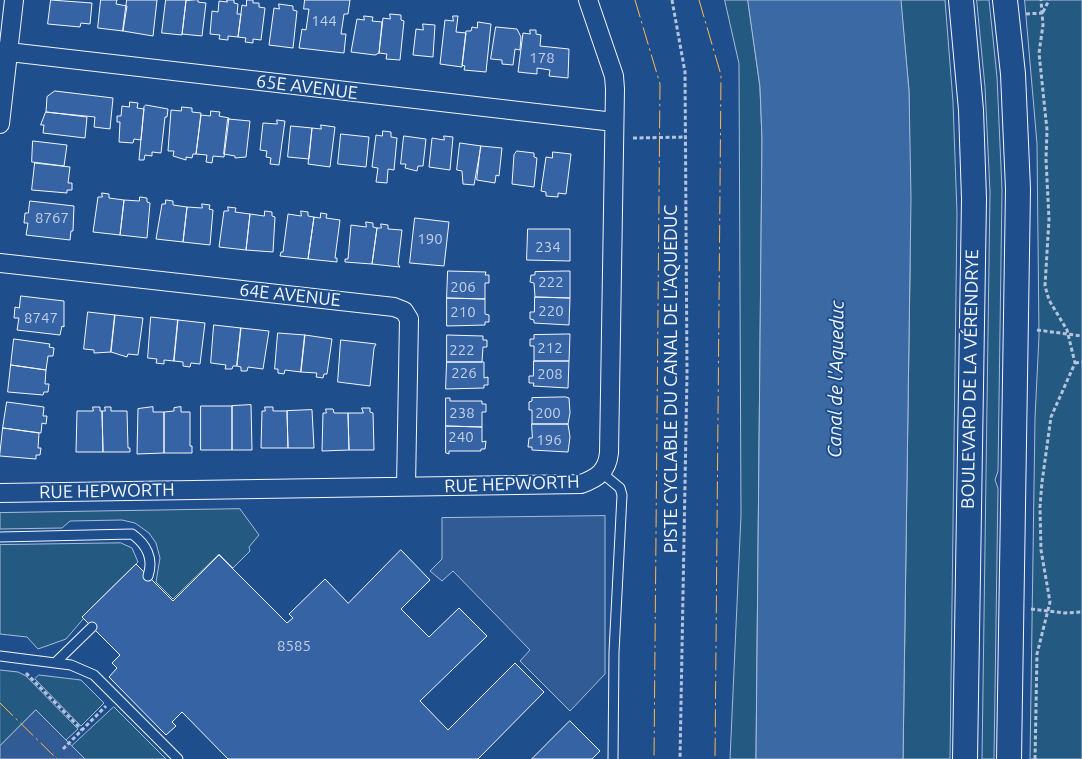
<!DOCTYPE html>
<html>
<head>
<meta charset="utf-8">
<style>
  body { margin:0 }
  canvas { display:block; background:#1f4e8c }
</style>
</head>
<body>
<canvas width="1082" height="759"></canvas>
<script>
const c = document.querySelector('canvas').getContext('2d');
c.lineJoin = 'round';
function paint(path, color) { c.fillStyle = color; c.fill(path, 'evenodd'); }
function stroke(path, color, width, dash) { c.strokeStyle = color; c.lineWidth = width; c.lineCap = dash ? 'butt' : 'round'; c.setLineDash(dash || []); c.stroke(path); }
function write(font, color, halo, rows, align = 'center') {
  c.font = font + ' Ubuntu,sans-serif'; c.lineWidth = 4; c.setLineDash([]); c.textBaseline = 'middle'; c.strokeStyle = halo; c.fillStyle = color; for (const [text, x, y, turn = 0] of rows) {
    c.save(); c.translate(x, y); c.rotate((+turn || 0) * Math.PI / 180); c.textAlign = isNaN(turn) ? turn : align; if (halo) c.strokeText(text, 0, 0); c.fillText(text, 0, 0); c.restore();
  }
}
const green = new Path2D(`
  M725 0H748L760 87 762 139 756 759H730L741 515 739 64Z
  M901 0H945L953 102 957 213 950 759H903L910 270 909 91Z
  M977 0H989L997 77 1002 190 998 471 995 480 998 488 994 759H982L990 192 985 87Z
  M1025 0H1082V759H1030L1035 418 1039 336 1037 144Z
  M240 509 259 535 249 547 250 551 233 568 219 554 173 599 156 582 160 558 156 543 149 533 135 523 122 520 70 521 62 528 0 529V513Z
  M121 543 132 548 138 562 83 616 84 618 66 639 38 649 27 637 0 634V545Z
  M0 670 18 672 26 676 78 729 66 740 36 710 0 746Z
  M39 675 81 680 104 703 81 726 35 679Z
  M114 707 166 759H85L72 746Z`);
paint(green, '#245a82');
stroke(green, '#a8bbd7', 1);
const parking = new Path2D(`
  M605 516V674L570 711 520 661 530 650 453 571 442 581 430 571 442 559V518Z
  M36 710 85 759H0V746Z`);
paint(parking, '#305b95');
stroke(parking, '#a8bbd7', 1);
const water = new Path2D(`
  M748 0H901L909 91 911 198 903 759H756L762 139 760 87Z`);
paint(water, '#3b69a3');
stroke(water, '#a8bbd7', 1);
const building = new Path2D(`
  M51 0 92 3 90 24 81 23 80 27 48 24Z
  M101 0H117L116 4 127 6 123 31 98 28Z
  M127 0H157L153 36 123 31Z
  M166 0H186L182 35 162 33Z
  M198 0V2L206 3 202 36 182 34 186 1Z
  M227 0H234V3L238 4 237 14H241L238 37 228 36V40L219 39 220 35 210 34 212 11 218 12 219 1 227 2Z
  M247 0H253V3H259V7L265 8 261 40 253 39V43L245 42 246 38 238 37 242 5 246 6Z
  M305 0H350L348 14H344L341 34H346L344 53 299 48 302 29 306 30 309 9H304Z
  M279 4 293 6V10L297 11 293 48 269 45 274 8 279 9Z
  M390 14 401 15V20L404 21 400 60 386 59 387 54 379 53 383 18 390 19Z
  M364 16 373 17 372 21 382 22 379 53 375 55 351 52 357 19 364 20Z
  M453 16H458L456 32 466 33 462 67 440 64 445 20 453 21Z
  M478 22 491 24 486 72 464 70 465 66 462 65 466 31H471L472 27 477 28Z
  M423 24 435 25 433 57 413 55 416 29 423 30Z
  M496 27 517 29 521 37 520 50 515 49 513 65 502 64V60L491 59Z
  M530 30H536V34L541 35 540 46 569 49 568 78 549 76 550 70 537 68V74L518 72 523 33 530 34Z
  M55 91 113 98 110 129 94 127 95 117 46 112 47 97Z
  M130 102 138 103 137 108 144 109 141 140 134 139 133 143 119 142 120 122H117V116H121L122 106 129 107Z
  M146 105 168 109 167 117H165L161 153 152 152V156L145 155 144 160H139L144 107Z
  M182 107 192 108V112L201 113 196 154H193L192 158 186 157V160L173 156 174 151H168L171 110 181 111Z
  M211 111 220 112 219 116 229 118 224 157 213 156 212 163 206 162 207 155 196 154 201 115 210 116Z
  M46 112 87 117 85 138 43 133 44 125H41Z
  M228 119 250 121 246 157 235 158V156L224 154Z
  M277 120 285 121 279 165 270 164 271 158 266 157 267 151 260 150 263 123 277 124Z
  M321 125 335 127 330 167 308 164 312 128 321 129Z
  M291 126 312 128 309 159 288 157Z
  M383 131 391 132V137L397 138 394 170 388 169 387 183 376 182 378 168 372 167 376 135 382 136Z
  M341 134 369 137 366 167 338 164Z
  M404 136 426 139 423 166H418L417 171 405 168 406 164H401Z
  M444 136 453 137 450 170 429 167 432 138 444 140Z
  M33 141 67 145 64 166 32 162Z
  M460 143 481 146 474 185 463 184 462 171 457 170Z
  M481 146 502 148 499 176 496 175 495 183 477 180Z
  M517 151 534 153V157L537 158 534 187 512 184 514 155Z
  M553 152 571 154 566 194 558 193V197L546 196V192L541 191 546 157 552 158Z
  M35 163 70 167 68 183H72V190H67V193L32 190Z
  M102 193 109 194V198L124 200 120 235 93 232 98 197H102Z
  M140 197 147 198V202L150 203 147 238 120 235 124 200 139 201Z
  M166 200 173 201V205L187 207 183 242 156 239 162 204H165Z
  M30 201 74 206 73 231H71L70 240 26 235 28 223H24L25 213H28Z
  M202 204 210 205 209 209 213 210 210 245 183 242 187 207 202 208Z
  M228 207 236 208 235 212 250 214 246 250 219 247 224 211H228Z
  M265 211 272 212V216L275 217 273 252 246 250 250 214 264 216Z
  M301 211 308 212V216L314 217 308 259 280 256 281 252H283L288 214 301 216Z
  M321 213 327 214 326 218 340 220 335 258H337V262L308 259 314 217 320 218Z
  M415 218 449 222 444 266 410 263Z
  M366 222 373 223V227L377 228 372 264 345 262V259H348L351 225 366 227Z
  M381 224 388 225V229L402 230 398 264 400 267 372 264 377 228H381Z
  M528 229H570V261L527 260Z
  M448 271 486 272 485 275H489V283H485V299L447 298Z
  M567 271H570V298L535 297 534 283 530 282 531 275H535V272Z
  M21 296 64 301V327L62 326 60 335 17 330 19 318H14L15 307 19 308Z
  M535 297 570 298 569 325 534 323V320L530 319V312H534Z
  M447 298 485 299V314L489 315V322H485V325L447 326Z
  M88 312 115 315 111 352 94 353V350L84 349Z
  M115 315 143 318 138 355 128 354 127 357 111 352Z
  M151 317 178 320 174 361 164 360V364L156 363 157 359 148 358Z
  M178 320 205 323 200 364 191 363 190 367 183 366V362L174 361Z
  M214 325 241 328 237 366H233L232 369H225L226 365 211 363Z
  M241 328 269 331 263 369 248 367 247 371H241V367L237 366Z
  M278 333 305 335 301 372 285 370 284 374 278 373V369H275Z
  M566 334H570L569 361H534V346H530V339H534V335Z
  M305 335 332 339 327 374H324L323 378 316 377 317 373 301 372Z
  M447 335 483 336V340H487V347H483L482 362H447Z
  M14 339 50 344 49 347 54 348 53 356H48L46 370 11 365Z
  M341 340 376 344 374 348 370 386 338 382Z
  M534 361H569L568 388 533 386 534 383H529V376H533Z
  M447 362H484V378L488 377V385H484V388L446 389Z
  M11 365 46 370 45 384H49L48 392H44L43 395 8 392Z
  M566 397 569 398 570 413 568 424H532V410H529V402L532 401V398Z
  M446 398H450V401H482V404H486V412H482V427L446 426Z
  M7 402 44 407 43 416H47L46 424 42 423 41 433 3 428Z
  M251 405 252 450H232V406Z
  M201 406H232V450H201Z
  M93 407H100V411H102L103 452H76L77 411H93Z
  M105 407H111V411H127L128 448H130V452H103L102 411H105Z
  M153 407V412H164V453L137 454 138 409Z
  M181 407V412H190V446H192V453H164V412L174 411V408Z
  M265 407H273V411H287L288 448H261L262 411H265Z
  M362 408H370V412L373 413 374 450H349L348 413H363Z
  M326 409H333L334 413H348L349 450 322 451 323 413H326Z
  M312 410 314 448H288L287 411Z
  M532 424H568L570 437 568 452 532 450V447H528L529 438H532Z
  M446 426 482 427V442L486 441 485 449H481V451H449V454L446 453Z
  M3 428 39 433 38 448H41L40 455H36V459L0 456Z
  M401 550 430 580 401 609 429 637 459 608 487 636 420 701 448 730 515 663 544 692 478 759H228L182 712 172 722 176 726 166 735 109 677 117 668 112 663 120 655 82 617 136 564 173 601 219 555 287 623 293 618 289 614 325 579 348 603Z
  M570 721 600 751 592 759H532Z`);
paint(building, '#3563a3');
stroke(building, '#f2f6ff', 1);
const lane = new Path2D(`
  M602 473 620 488 622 495 614 652 613 759
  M0 537 132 534C146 544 154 558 148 576
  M0 656 71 665 94 675 178 759
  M55 663 92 627`);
const street = new Path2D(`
  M0 51 614 122
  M0 124 14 0
  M0 263 394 307 404 311 409 319 406 486
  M0 493 581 484C598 478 607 471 609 453L615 89 614 76 588 0`);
const secondary = new Path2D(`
  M961 0 971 110 974 199 965 759
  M1005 0 1013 74 1018 189 1009 759`);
stroke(lane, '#f2f6ff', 11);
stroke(street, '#f2f6ff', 20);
stroke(secondary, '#f2f6ff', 26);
stroke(new Path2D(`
  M672 0 685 72 687 374 680 759
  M1043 12 1049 0
  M1026 14 1043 13
  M633 138 686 137
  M1037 330 1082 336
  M1075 363 1082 362
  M1031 609 1065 613 1082 612
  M26 673 82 730
  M63 749 106 706
  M1035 759 1037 654 1050 602 1041 550 1040 507 1042 482 1051 417 1075 363 1067 330 1049 300 1045 286 1049 219 1046 159 1047 130 1039 53 1043 25 1041 0`), '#b3c4dc', 3, [4, 2.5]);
stroke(lane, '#1f4e8c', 9);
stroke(street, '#1f4e8c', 18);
stroke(secondary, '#1f4e8c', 24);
stroke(new Path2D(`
  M635 0 660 84 654 759
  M699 0 721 75 715 759
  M0 703 57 759`), '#ffb74d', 1, [18, 4, 2.5, 4]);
write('15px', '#c3d1e8', null, [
  ["144",324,21],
  ["178",542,58],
  ["8767",52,218],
  ["190",430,239],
  ["234",548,247],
  ["222",551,282],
  ["206",463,287],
  ["220",551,311],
  ["210",463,312],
  ["8747",41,318],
  ["212",550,348],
  ["222",462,350],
  ["226",464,373],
  ["208",550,374],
  ["238",462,413],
  ["200",548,413],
  ["240",461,437],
  ["196",549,440],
  ["8585",294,646]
]);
write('18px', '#f2f6ff', '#1f4e8c', [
  ["65E AVENUE",307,87,7],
  ["64E AVENUE",290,295,6],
  ["PISTE CYCLABLE DU CANAL DE L'AQUEDUC",671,379,-90],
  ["BOULEVARD DE LA VÉRENDRYE",970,379,-89],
  ["RUE HEPWORTH",512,484,-2],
  ["RUE HEPWORTH",107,491,-1]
]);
write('italic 19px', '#f2f6ff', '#1f4e8c', [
  ["Canal de l'Aqueduc",836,379,-89]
]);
</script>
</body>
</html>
